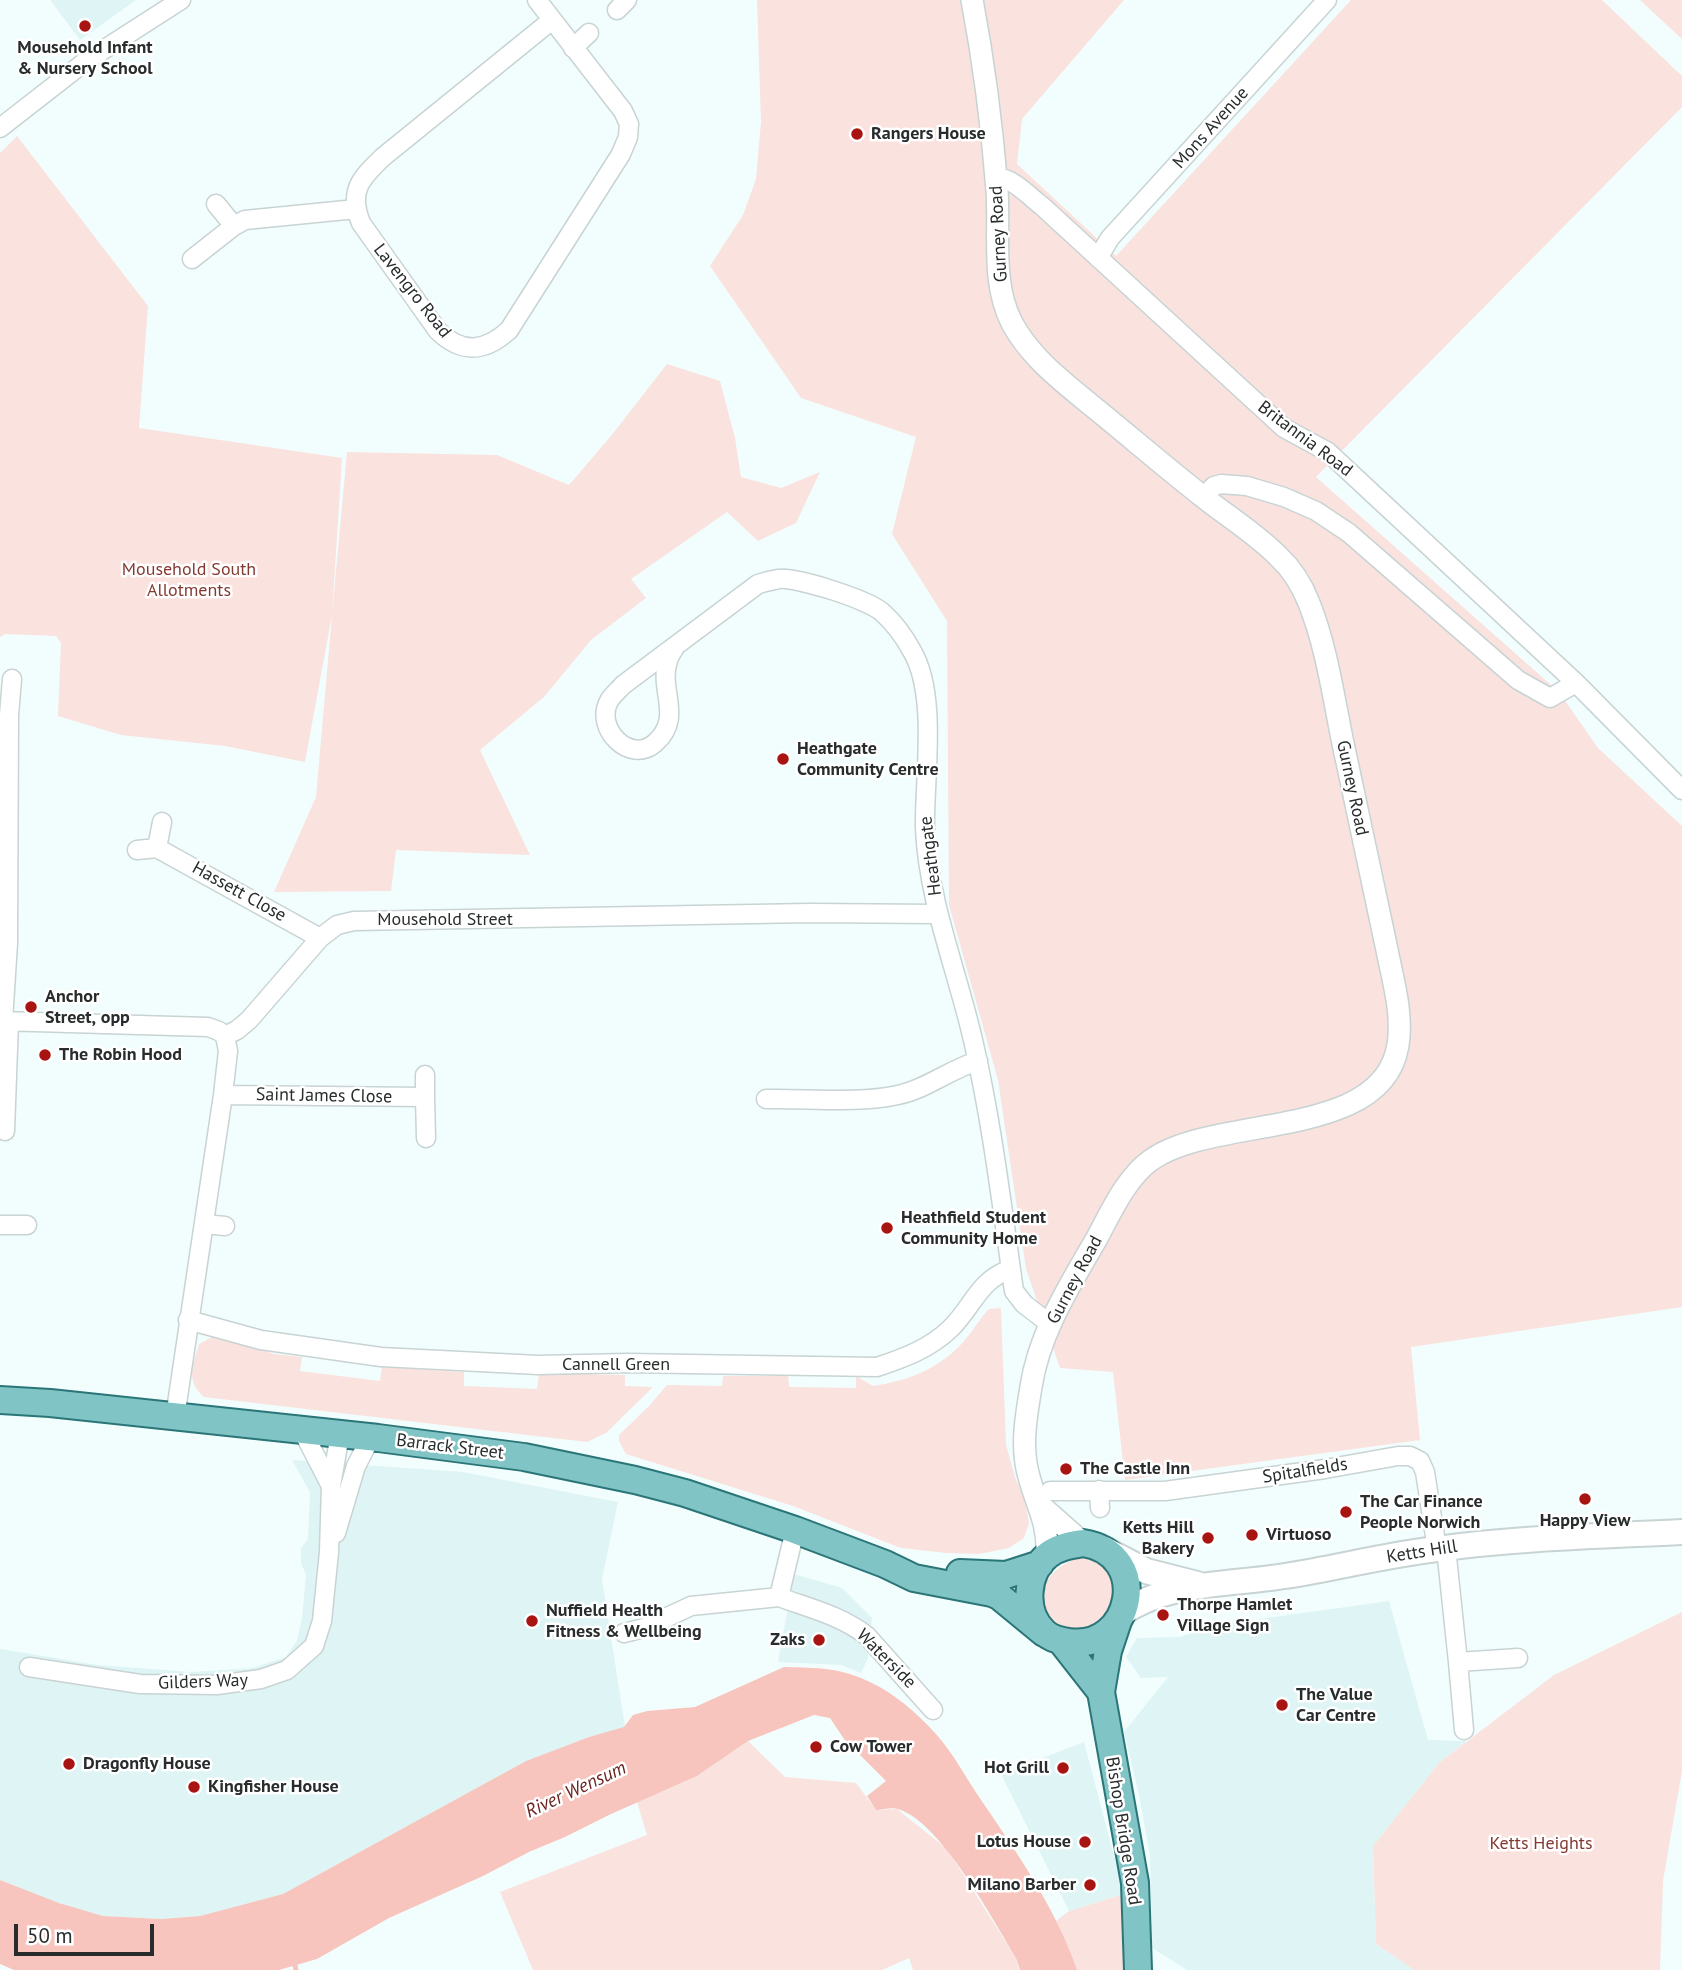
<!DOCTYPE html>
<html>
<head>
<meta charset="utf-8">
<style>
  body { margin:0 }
  #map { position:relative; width:1682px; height:1970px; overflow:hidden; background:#f2fefe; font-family:"PT Sans",sans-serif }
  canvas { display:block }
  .scale { position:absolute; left:14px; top:1924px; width:140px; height:32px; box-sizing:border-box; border:4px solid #282c2c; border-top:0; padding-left:9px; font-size:21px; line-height:24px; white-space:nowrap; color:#282c2c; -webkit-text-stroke:5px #fff; paint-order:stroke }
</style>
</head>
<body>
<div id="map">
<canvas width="1682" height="1970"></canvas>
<div class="scale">50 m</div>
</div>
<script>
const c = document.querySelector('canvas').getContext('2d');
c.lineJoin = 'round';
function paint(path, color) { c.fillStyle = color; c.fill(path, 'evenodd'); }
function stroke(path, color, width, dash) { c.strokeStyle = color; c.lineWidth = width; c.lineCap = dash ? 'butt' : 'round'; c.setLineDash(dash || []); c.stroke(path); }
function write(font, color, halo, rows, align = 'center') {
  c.font = font + ' "PT Sans",sans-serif'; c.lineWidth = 5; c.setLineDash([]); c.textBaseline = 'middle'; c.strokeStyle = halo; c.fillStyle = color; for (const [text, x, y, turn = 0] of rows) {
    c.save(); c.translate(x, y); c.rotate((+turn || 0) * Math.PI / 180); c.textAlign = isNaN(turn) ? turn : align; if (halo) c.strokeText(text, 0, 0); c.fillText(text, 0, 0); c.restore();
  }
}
paint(new Path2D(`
  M50 0H136L80 40Z
  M292 1460 463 1472 618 1502 602 1579 625 1727 589 1737 526 1761 283 1894 200 1916 161 1919 103 1916 59 1903 0 1880V1649L98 1665 191 1672 253 1668 286 1657 297 1640 302 1618 306 1575 301 1563V1548L308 1539 310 1492Z
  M794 1574 842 1588 872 1618 868 1658 861 1673 841 1665 778 1662Z
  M1389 1601 1428 1740 1467 1741 1440 1762 1373 1846 1376 1944 1414 1970H1187L1152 1948 1150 1856 1139 1795 1124 1732 1168 1677 1141 1678 1126 1657 1137 1638 1180 1637 1210 1626Z
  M1084 1742 1124 1894 1069 1911 1001 1774Z`), '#dff4f4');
paint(new Path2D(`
  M757 0H1124L1022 119 1017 164 1116 256 1351 0H1602L1682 76V107L1316 477 1559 692 1598 748 1682 826V1307L1411 1347 1420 1440 1125 1480 1113 1372 1060 1368 1026 1269 998 1080 949 905 947 621 892 534 916 437 801 398 710 266 743 215 756 179 761 122Z
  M1640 0H1682V39Z
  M17 136 148 306 139 428 342 458 332 615 347 452 497 455 569 485 611 436 667 364 720 381 735 438 741 477 781 488 820 472 796 523 758 541 727 512 631 579 646 598 591 640 544 697 480 750 530 855 396 850 391 891 274 892 316 797 332 615 305 762 225 746 121 735 58 716 61 643 56 636 5 634 0 637V153Z
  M1001 1308 1006 1445 1016 1480 1025 1500 1029 1523 1024 1538 1009 1548 979 1554 946 1553 901 1548 793 1506 626 1454 619 1441V1435L649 1406 667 1385 722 1386 723 1376H788L789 1387 856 1388V1376L873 1386C912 1380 944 1367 969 1335 976 1326 981 1317 989 1309Z
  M214 1336 225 1337 274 1354 302 1357 300 1371 380 1381 382 1367 464 1372V1386L537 1389 539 1373 625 1375V1386L653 1387 606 1433 587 1442 204 1397C185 1380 193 1366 199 1344Z
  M1086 1557C1154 1573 1083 1669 1048 1614 1031 1586 1059 1560 1086 1557Z
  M1682 1612V1771L1663 1881 1660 1970H1414L1376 1944 1373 1846 1440 1762 1554 1675Z
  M748 1741 785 1777 856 1783 876 1810 897 1809 947 1849 1016 1958 1019 1970H913L909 1958 882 1970H533L500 1892 647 1835 637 1802 697 1776Z
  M1124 1894 1127 1970H1077L1056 1921 1069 1911Z`), '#fae2de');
paint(new Path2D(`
  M784 1667C819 1668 840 1667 872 1683 895 1694 918 1714 935 1733 951 1750 964 1774 977 1794 1015 1850 1055 1906 1077 1970H1020L1016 1958C993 1920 941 1822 898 1809 892 1807 882 1810 876 1810L867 1796 886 1781 844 1739 830 1718 814 1715 748 1741 697 1776 611 1814 565 1837 529 1852 483 1876 389 1918 317 1959 279 1970H14L0 1964V1880L59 1903 103 1916 161 1919 200 1916 283 1894 526 1761 589 1737 624 1727 633 1715 647 1711 695 1707Z`), '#f7c5bd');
stroke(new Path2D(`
  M295 1965 296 1970`), '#f7c5bd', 5);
const minor = new Path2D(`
  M537 0 623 111 629 124 628 137 621 154 509 330C485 352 462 354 438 331L361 223C348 191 361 178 383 157L552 20
  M617 10 627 0
  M573 48 589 33
  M0 128 86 61 181 0
  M996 178C1011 176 1030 197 1042 206L1284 428 1328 452 1576 683 1682 790
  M216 204 234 226
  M1098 258 1110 238 1327 0
  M192 259 234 226 245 220 356 209
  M1203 497 1214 486 1221 484 1247 486 1284 497 1316 511 1349 533 1518 680 1550 698 1576 683
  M675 647C673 651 669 656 668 661 658 689 684 718 655 743 630 765 594 728 609 701 612 695 619 690 623 685L758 584C765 582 772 580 779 579 797 577 870 600 883 613 894 623 905 638 912 651 938 695 924 778 925 828 928 901 957 970 973 1040 992 1122 1002 1207 1014 1291L1024 1304 1050 1324
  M162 822 157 848 320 938
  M137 850 157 848
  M0 1021 208 1027 219 1031 225 1036
  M3 1021 8 943 9 715 12 679
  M225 1036 237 1030 249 1020 320 938 337 925 354 921 810 913 938 914
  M223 1095 425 1097V1075
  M425 1097 426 1138
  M766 1099C809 1098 856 1104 898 1095 927 1089 950 1069 978 1061
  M5 1131 9 1021
  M204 1224 225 1226
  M0 1225H27
  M188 1320 261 1340 381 1357 538 1365 627 1363 877 1367C904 1358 929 1349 950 1329 973 1307 978 1280 1011 1269
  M175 1417 223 1095 228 1051 225 1036
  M302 1430 331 1486
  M1099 1490 1100 1508
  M1050 1491H1165L1325 1469 1398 1456H1410L1420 1461 1425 1472 1437 1549
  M795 1530 779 1597C809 1608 842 1616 867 1636L933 1710
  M336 1533 356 1466 371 1437
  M1446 1548 1458 1662 1518 1658
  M624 1633 644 1628 691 1606 779 1597
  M1458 1662 1464 1730
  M29 1667 140 1684 217 1685 261 1679 287 1670 314 1646 322 1621 329 1552 331 1486 340 1434`);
const tertiary = new Path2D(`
  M972 0C984 63 992 126 997 190 1000 233 991 283 1012 323 1030 357 1062 381 1091 405 1128 435 1165 467 1202 496 1227 516 1255 533 1278 556 1292 569 1302 585 1309 603 1329 653 1335 710 1347 762 1360 825 1374 887 1387 950 1393 980 1403 1014 1398 1045 1383 1141 1216 1114 1151 1160 1126 1178 1111 1212 1097 1238 1070 1285 1039 1333 1031 1387 1027 1411 1022 1438 1026 1463 1031 1497 1049 1517 1047 1555
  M1040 1505 1083 1543`);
const secondary = new Path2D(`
  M1104 1549 1146 1571 1197 1584
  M1121 1614C1167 1581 1231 1585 1285 1576 1336 1568 1386 1555 1437 1549 1518 1538 1601 1536 1682 1532`);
const primary = new Path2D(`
  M0 1400 50 1403 378 1438 524 1457 635 1480 685 1493 795 1530 885 1564 914 1578 992 1593 999 1596 1044 1633
  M1083 1543C1153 1554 1132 1651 1069 1642 1061 1641 1050 1638 1044 1632 1023 1613 1025 1573 1048 1555 1058 1547 1071 1545 1083 1543Z
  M960 1573 1006 1575 1040 1564
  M1118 1621 1108 1651 1101 1692 1135 1883 1138 1970
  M1061 1641 1101 1692`);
stroke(minor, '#c8d3d3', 21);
stroke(tertiary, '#c8d3d3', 24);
stroke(secondary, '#c8d3d3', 28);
stroke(primary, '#2a7577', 30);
stroke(minor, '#fff', 18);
stroke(tertiary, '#fff', 21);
stroke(secondary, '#fff', 24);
stroke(primary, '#80c4c5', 26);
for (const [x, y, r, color] of [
  [85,26,7,"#a81412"],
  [857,134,7,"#a81412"],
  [783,759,7,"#a81412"],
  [31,1007,7,"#a81412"],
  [45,1055,7,"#a81412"],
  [887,1228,7,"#a81412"],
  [1066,1469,7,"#a81412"],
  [1585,1499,7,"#a81412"],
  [1346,1512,7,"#a81412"],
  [1252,1535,7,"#a81412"],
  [1208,1538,7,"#a81412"],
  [1163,1615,7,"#a81412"],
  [532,1621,7,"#a81412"],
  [819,1640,7,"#a81412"],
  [1282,1705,7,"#a81412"],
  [816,1747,7,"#a81412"],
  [69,1764,7,"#a81412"],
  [1063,1768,7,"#a81412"],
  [194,1787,7,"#a81412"],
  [1085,1842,7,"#a81412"],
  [1090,1885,7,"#a81412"]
]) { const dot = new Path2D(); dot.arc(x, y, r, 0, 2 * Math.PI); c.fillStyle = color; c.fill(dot); stroke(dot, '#fff', 2.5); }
write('bold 18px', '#282c2c', '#fff', [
  ["Mousehold Infant",85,48,"center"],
  ["& Nursery School",85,69,"center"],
  ["Rangers House",871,134],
  ["Heathgate",797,749],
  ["Community Centre",797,770],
  ["Anchor",45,997],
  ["Street, opp",45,1018],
  ["The Robin Hood",59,1055],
  ["Heathfield Student",901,1218],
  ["Community Home",901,1239],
  ["The Castle Inn",1080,1469],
  ["The Car Finance",1360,1502],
  ["People Norwich",1360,1523],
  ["Happy View",1585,1521,"center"],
  ["Ketts Hill",1194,1528,"right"],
  ["Bakery",1194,1549,"right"],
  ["Virtuoso",1266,1535],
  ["Thorpe Hamlet",1177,1605],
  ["Village Sign",1177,1626],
  ["Nuffield Health",546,1611],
  ["Fitness & Wellbeing",546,1632],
  ["Zaks",805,1640,"right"],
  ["The Value",1296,1695],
  ["Car Centre",1296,1716],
  ["Cow Tower",830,1747],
  ["Dragonfly House",83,1764],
  ["Hot Grill",1049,1768,"right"],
  ["Kingfisher House",208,1787],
  ["Lotus House",1071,1842,"right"],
  ["Milano Barber",1076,1885,"right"]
], 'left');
write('18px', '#282c2c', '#fff', [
  ["Mons Avenue",1211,128,-48],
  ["Gurney Road",999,234,-93],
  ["Lavengro Road",412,291,52],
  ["Britannia Road",1305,439,37],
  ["Gurney Road",1352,788,78],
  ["Heathgate",931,856,-97],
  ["Hassett Close",239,892,29],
  ["Mousehold Street",445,920],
  ["Saint James Close",324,1096,1],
  ["Gurney Road",1075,1280,-62],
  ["Cannell Green",616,1365],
  ["Barrack Street",450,1447,7],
  ["Spitalfields",1305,1471,-9],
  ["Ketts Hill",1422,1552,-9],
  ["Waterside",886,1659,45],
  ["Gilders Way",203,1682,-2],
  ["Bishop Bridge Road",1123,1831,81]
]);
write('18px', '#833931', '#fff', [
  ["Mousehold South",189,570],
  ["Allotments",189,591],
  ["Ketts Heights",1541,1844]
]);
write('italic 19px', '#6b231d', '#fff', [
  ["River Wensum",576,1790,-25]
]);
</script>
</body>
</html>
